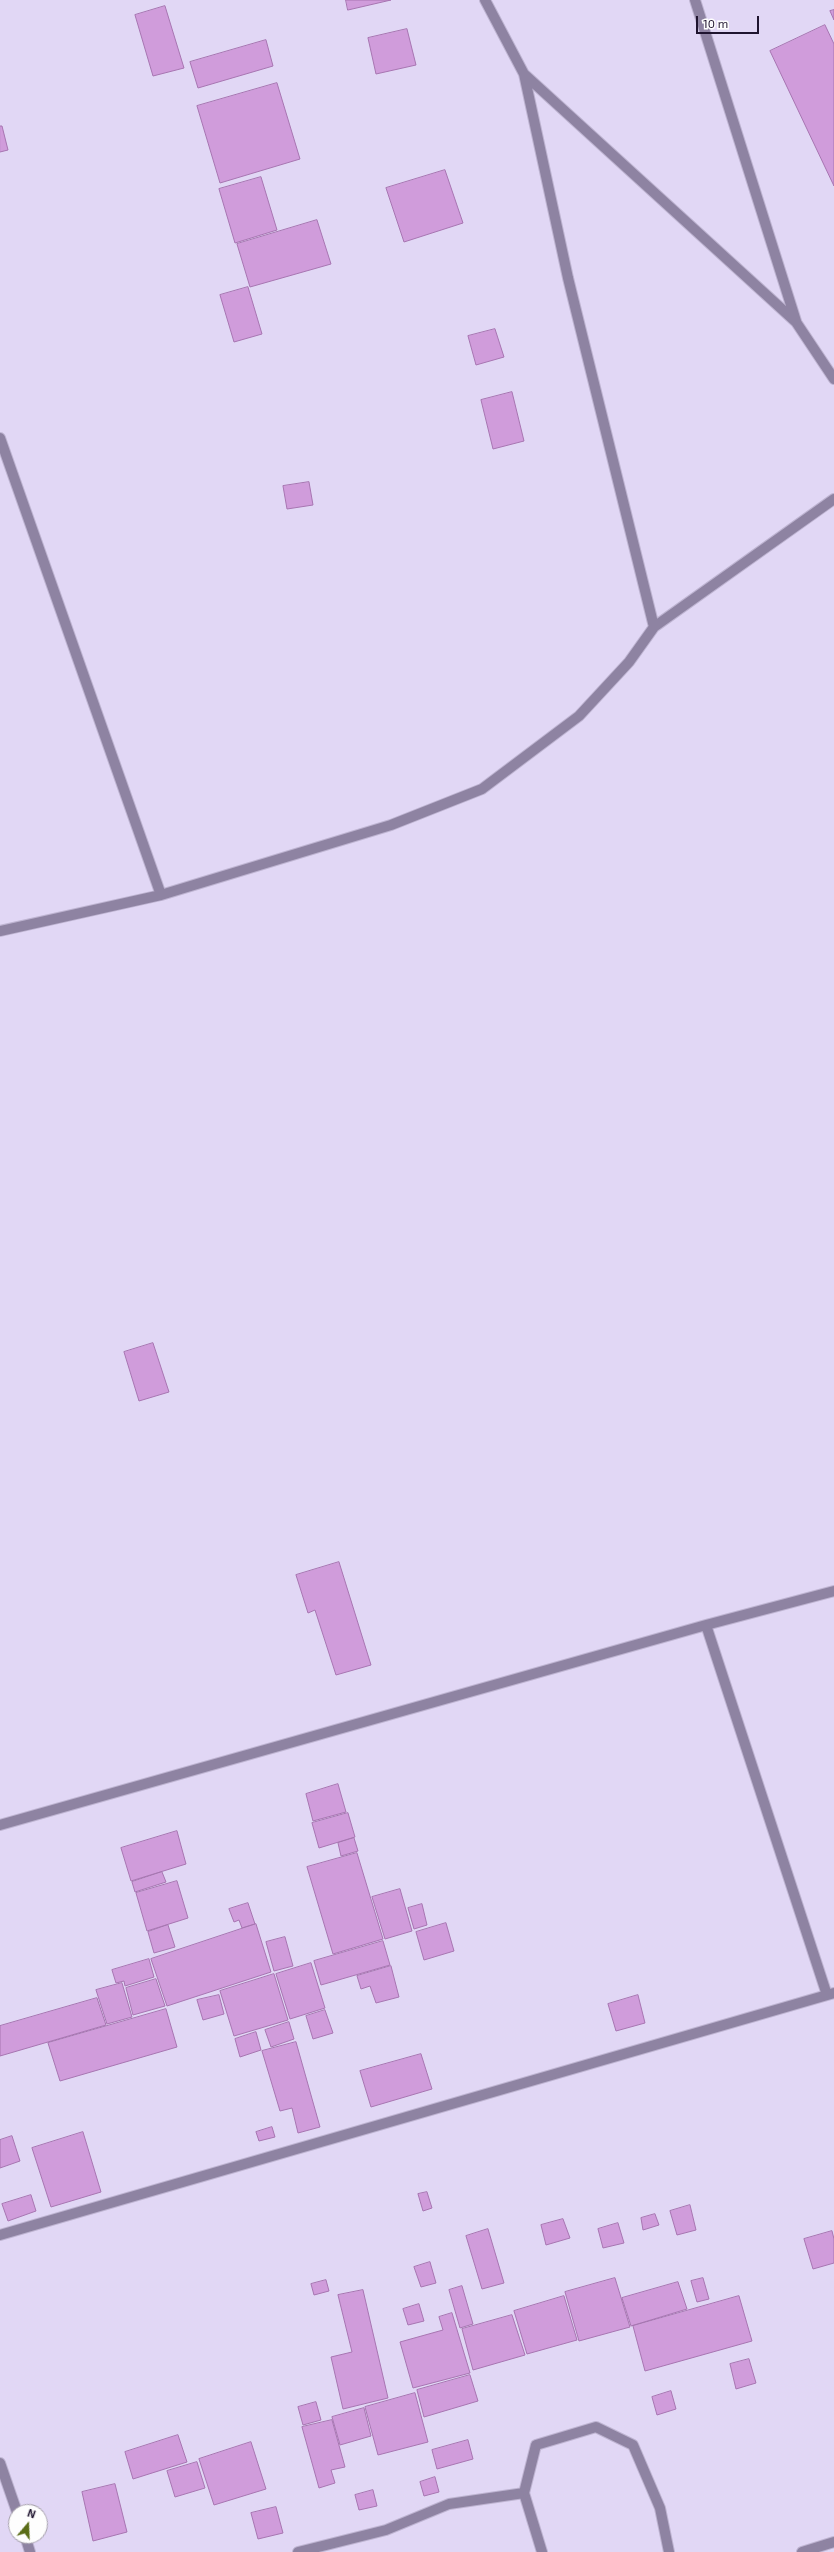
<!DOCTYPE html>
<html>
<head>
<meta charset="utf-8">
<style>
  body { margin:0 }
  #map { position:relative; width:834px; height:2552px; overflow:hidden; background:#e1d7f5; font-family:"Exo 2",sans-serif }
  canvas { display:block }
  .north { position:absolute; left:8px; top:2504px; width:40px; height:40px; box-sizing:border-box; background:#fefefe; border:1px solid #a5a0ab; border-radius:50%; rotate:19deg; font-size:11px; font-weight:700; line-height:16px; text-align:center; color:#1f142f }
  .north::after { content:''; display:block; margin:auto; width:14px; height:18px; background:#5a6c17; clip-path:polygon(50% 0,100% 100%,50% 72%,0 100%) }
  .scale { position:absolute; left:696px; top:16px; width:63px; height:18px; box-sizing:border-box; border:2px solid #1f142f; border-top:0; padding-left:5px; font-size:12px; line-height:14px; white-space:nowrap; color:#1f142f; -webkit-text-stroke:3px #fefefe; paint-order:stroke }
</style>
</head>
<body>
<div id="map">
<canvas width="834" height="2552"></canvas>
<div class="north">N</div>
<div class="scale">10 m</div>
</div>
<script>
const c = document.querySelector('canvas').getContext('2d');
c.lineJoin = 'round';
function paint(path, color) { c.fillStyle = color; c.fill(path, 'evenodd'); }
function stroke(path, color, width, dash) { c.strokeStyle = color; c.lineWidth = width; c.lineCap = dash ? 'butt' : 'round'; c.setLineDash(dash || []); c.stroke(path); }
const building = new Path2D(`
  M346 0H391L348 10Z
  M165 6 184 68 153 76 135 15Z
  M834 10V20L830 11Z
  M825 25 834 44V186L770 51Z
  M407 29 416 65 376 74 368 38Z
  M266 40 273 66 198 88 190 62Z
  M277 83 300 159 220 183 197 106Z
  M0 126H2L8 150 0 152Z
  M445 170 463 223 404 242 386 188Z
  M261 177 277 230 235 243 219 189Z
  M317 220 331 264 250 287 237 244Z
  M248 287 262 334 234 342 220 295Z
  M495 329 504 357 476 365 468 336Z
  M512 392 524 441 493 449 481 400Z
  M309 482 313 505 287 509 283 486Z
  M153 1343 169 1392 139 1401 124 1352Z
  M339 1562 371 1665 336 1675 315 1610 308 1613 296 1575Z
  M338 1784 346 1812 313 1821 306 1794Z
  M348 1813 355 1837 319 1848 312 1823Z
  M177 1831 186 1864 131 1881 121 1848Z
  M354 1838 358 1851 341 1856 338 1843Z
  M357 1853 383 1939 333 1954 307 1867Z
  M162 1872 166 1882 135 1892 132 1882Z
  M177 1881 188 1918 147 1931 136 1893Z
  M400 1889 412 1931 385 1939 372 1897Z
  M248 1903 255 1924 242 1928 239 1920 234 1922 229 1909Z
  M422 1904 427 1925 414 1929 408 1908Z
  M446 1923 454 1951 424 1960 416 1932Z
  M256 1924 271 1972 167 2006 151 1959Z
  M168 1925 175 1947 154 1953 148 1932Z
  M285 1937 293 1966 274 1971 266 1942Z
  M383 1941 390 1965 321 1985 314 1961Z
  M149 1959 154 1977 125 1986 124 1981 116 1983 112 1970Z
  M311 1963 325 2008 290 2019 276 1974Z
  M391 1966 399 1997 376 2003 370 1986 361 1989 357 1976Z
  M274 1974 288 2020 234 2036 220 1991Z
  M156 1979 165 2006 133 2015 126 1988Z
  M122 1983 132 2017 107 2024 96 1990Z
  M219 1995 224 2014 203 2020 197 2000Z
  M638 1995 645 2023 616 2031 608 2004Z
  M97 1998 106 2025 0 2056V2026Z
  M166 2009 177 2047 60 2081 48 2043Z
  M325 2010 333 2033 313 2039 306 2016Z
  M289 2022 294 2039 271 2047 265 2030Z
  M256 2032 261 2050 240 2057 235 2039Z
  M296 2042 320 2127 298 2133 292 2108 280 2111 262 2051Z
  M421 2054 432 2089 371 2107 360 2071Z
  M272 2127 275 2137 259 2141 256 2132Z
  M83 2132 101 2192 51 2207 32 2148Z
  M12 2136 20 2161 0 2168V2140Z
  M427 2192 432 2208 423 2211 418 2194Z
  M31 2195 36 2211 8 2221 2 2204Z
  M690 2205 696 2230 677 2235 670 2211Z
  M655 2214 659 2225 643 2230 641 2218Z
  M563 2219 570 2238 546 2245 541 2225Z
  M618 2223 624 2243 603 2248 598 2229Z
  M488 2229 504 2283 482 2289 466 2236Z
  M832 2231 834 2239V2263L813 2269 804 2239Z
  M430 2262 436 2283 421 2287 414 2267Z
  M615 2278 630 2327 579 2341 565 2292Z
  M703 2278 709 2299 697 2302 691 2281Z
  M326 2280 329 2291 314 2295 311 2284Z
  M678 2282 687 2309 631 2326 622 2298Z
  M462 2286 473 2324 460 2328 449 2290Z
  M363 2290 388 2398 343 2409 331 2357 352 2352 338 2295Z
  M564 2296 577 2340 527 2354 514 2311Z
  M739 2296 752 2341 645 2371 633 2326Z
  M419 2304 424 2321 408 2325 403 2309Z
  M452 2313 470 2373 413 2388 400 2342 443 2330 439 2317Z
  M512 2315 525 2355 473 2370 462 2329Z
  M749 2359 756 2383 736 2389 730 2364Z
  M470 2375 478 2401 424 2417 417 2390Z
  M671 2391 676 2409 657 2415 652 2397Z
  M415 2393 428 2442 378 2455 365 2407Z
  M316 2402 321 2420 303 2425 298 2407Z
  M364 2408 371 2436 340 2445 332 2417Z
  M332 2420 345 2467 331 2470 335 2483 319 2488 302 2427Z
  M178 2435 187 2462 133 2479 125 2452Z
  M468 2440 473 2459 437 2469 432 2450Z
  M251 2442 266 2489 214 2505 199 2459Z
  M197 2462 205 2488 175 2497 167 2471Z
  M435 2477 439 2492 424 2496 420 2482Z
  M115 2484 127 2532 93 2541 82 2492Z
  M373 2490 377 2506 359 2510 355 2495Z
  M276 2507 283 2533 258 2539 251 2513Z`);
paint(building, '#d09cdb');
stroke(building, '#a775b1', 1);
const minor = new Path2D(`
  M485 0 524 74 568 278 654 627
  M695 0 796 321
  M524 74 796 322 834 379
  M0 438 161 895
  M0 931 161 895 391 825 482 789 579 716 629 662 654 627 834 499
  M706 1625 827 1995
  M0 1825 706 1625 834 1591
  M0 2235 834 1993
  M0 2463 17 2512
  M25 2536 30 2552
  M298 2552 386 2530 449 2504 524 2493
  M542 2552 524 2493 536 2445 596 2427 633 2445 660 2508 669 2552
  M802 2552 834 2542`);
stroke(minor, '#beb4d1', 12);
stroke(minor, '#8e83a2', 10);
</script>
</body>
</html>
